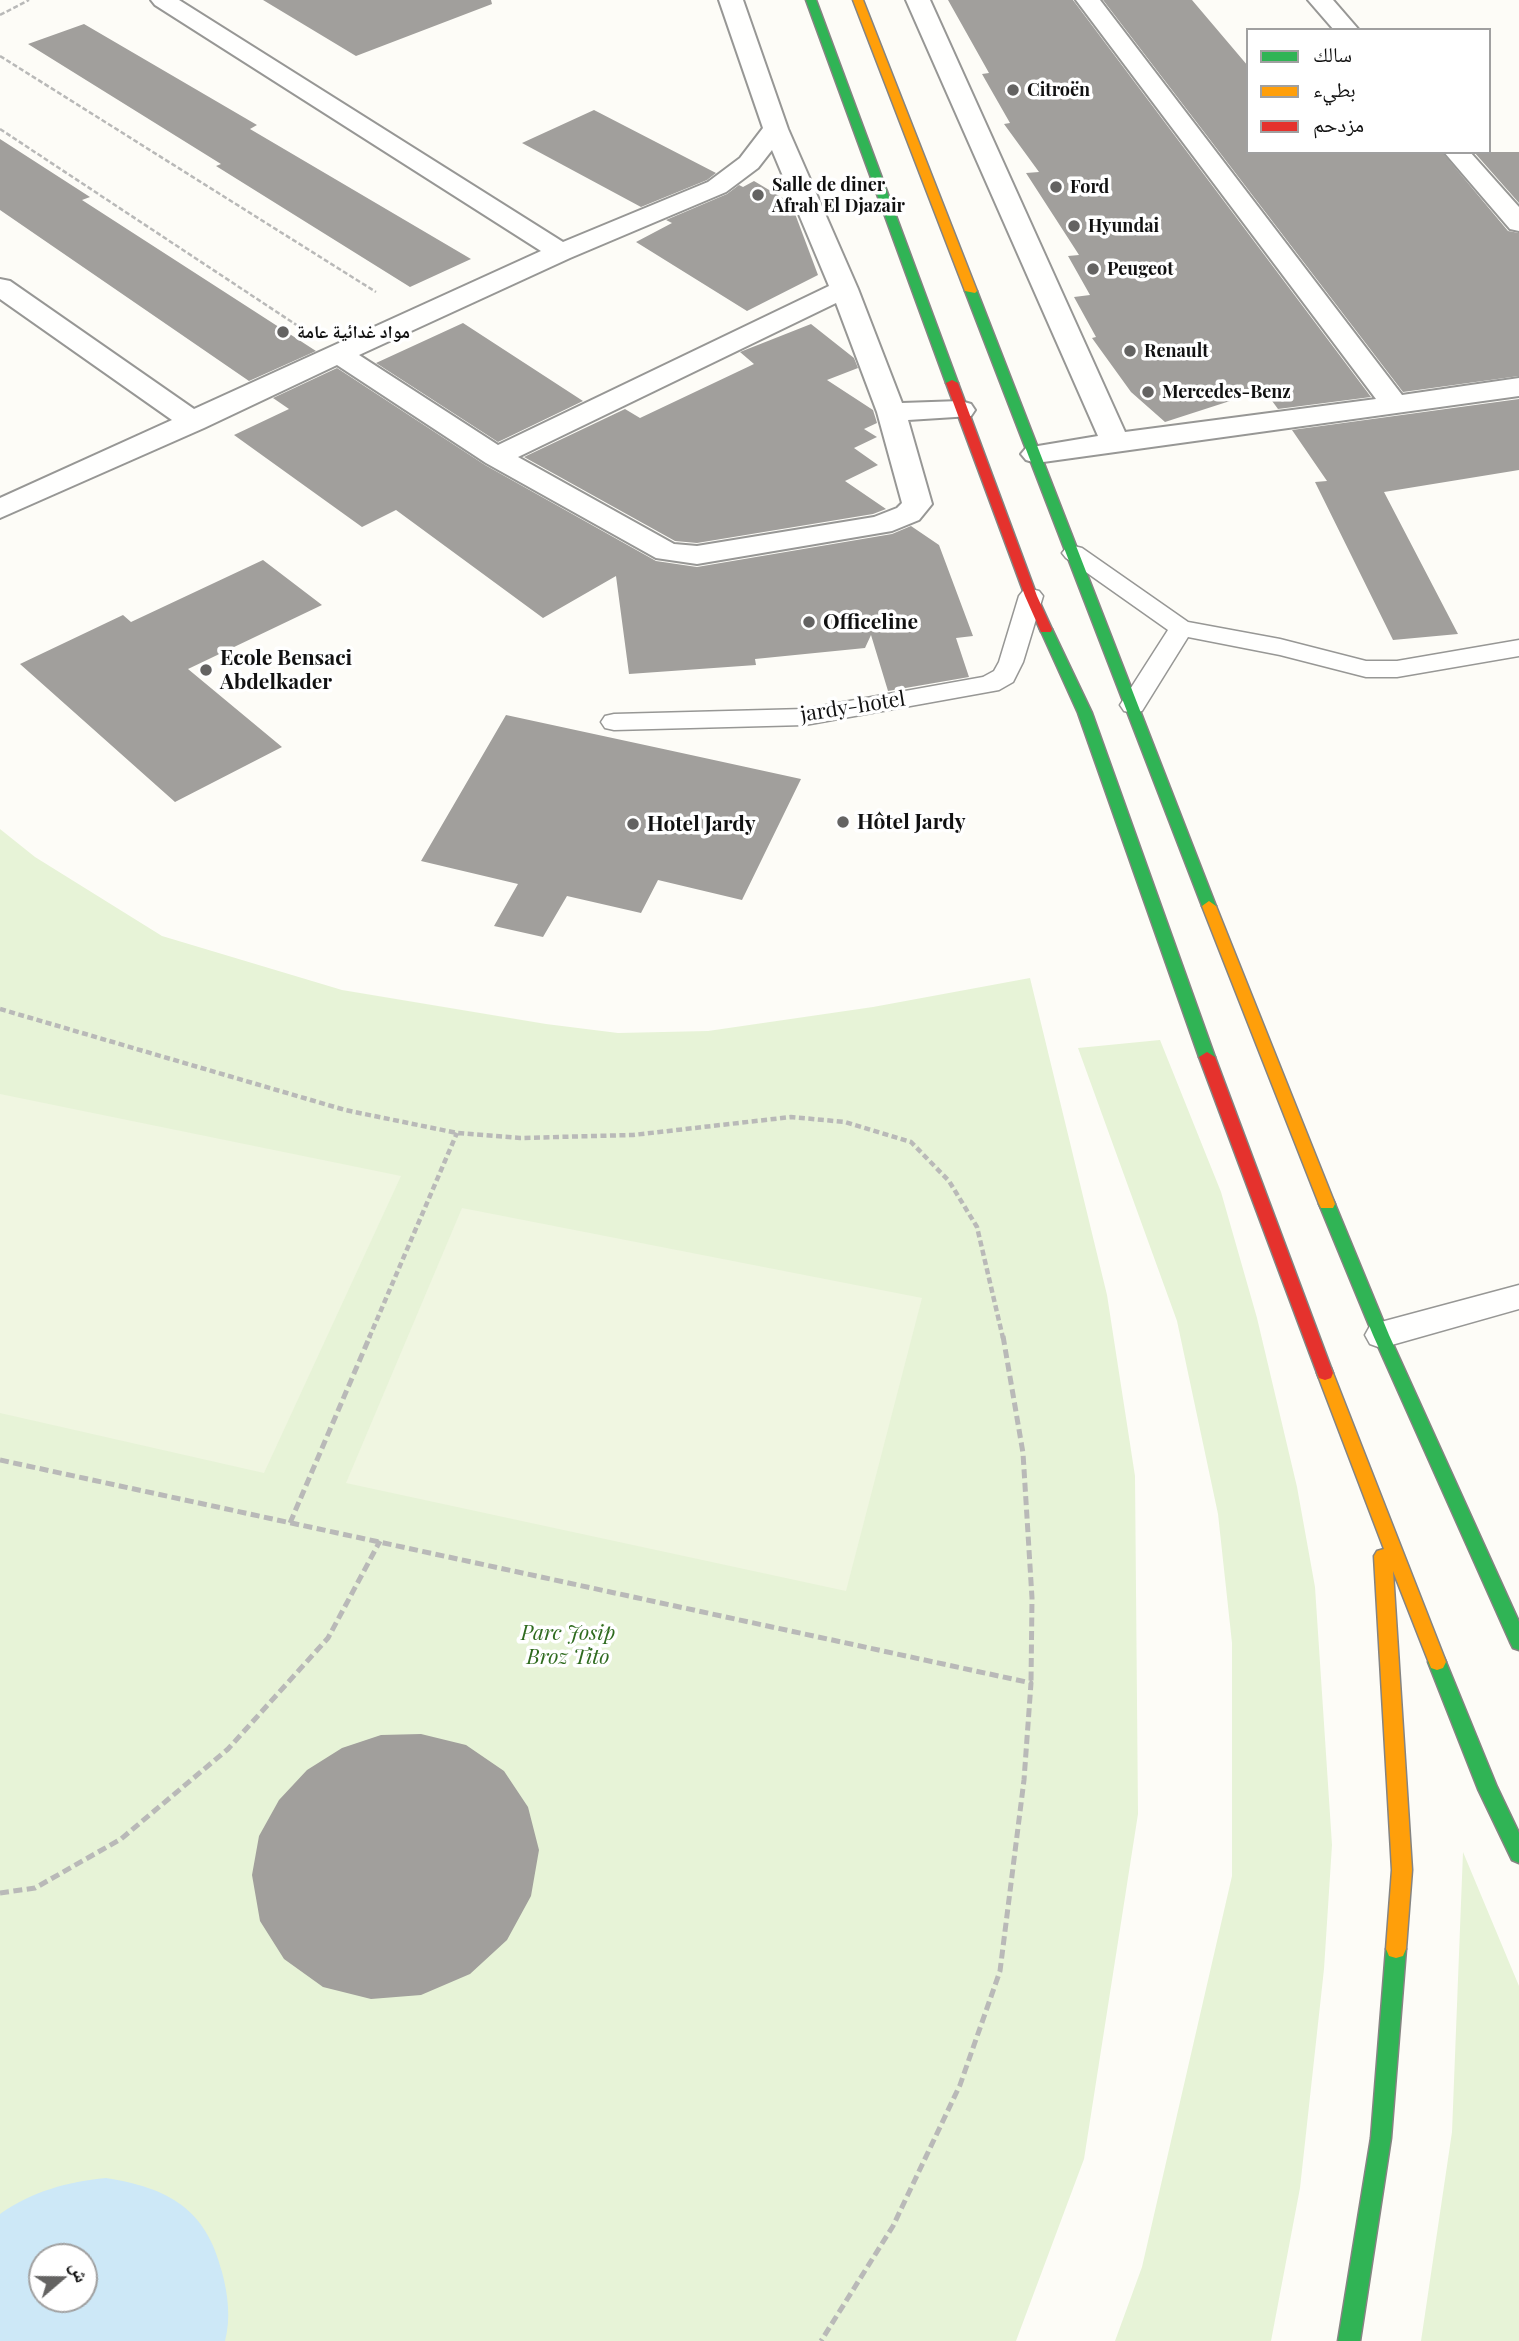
<!DOCTYPE html>
<html>
<head>
<meta charset="utf-8">
<style>
  body { margin:0 }
  #map { position:relative; width:1519px; height:2341px; overflow:hidden; background:#fdfcf7; font-family:"Playfair Display","Noto Naskh Arabic",serif }
  canvas { display:block }
  .legend { position:absolute; left:1246px; top:28px; width:245px; height:126px; box-sizing:border-box; background:#fff; border:2px solid #a0a0a0; margin:0; padding:9px 12px; list-style:none; font-size:21px; color:#111 }
  .legend li { display:flex; align-items:center; gap:14px; height:35px }
  .legend b { width:35px; border:2px solid #a0a0a0 }
  .north { position:absolute; left:28px; top:2243px; width:70px; height:70px; box-sizing:border-box; background:#fff; border:2px solid #a0a0a0; border-radius:50%; rotate:70deg; font-size:19px; font-weight:700; line-height:28px; text-align:center; color:#111 }
  .north::after { content:''; display:block; margin:auto; width:24px; height:32px; background:#646362; clip-path:polygon(50% 0,100% 100%,50% 72%,0 100%) }
</style>
</head>
<body>
<div id="map">
<canvas width="1519" height="2341"></canvas>
<ul class="legend">
<li><b style="height:9px;background:#30b455"></b>سالك</li>
<li><b style="height:9px;background:#ff9f0a"></b>بطيء</li>
<li><b style="height:9px;background:#e5322d"></b>مزدحم</li>
</ul>
<div class="north">ش</div>
</div>
<script>
const c = document.querySelector('canvas').getContext('2d');
c.lineJoin = 'round';
function paint(path, color) { c.fillStyle = color; c.fill(path, 'evenodd'); }
function stroke(path, color, width, dash) { c.strokeStyle = color; c.lineWidth = width; c.lineCap = dash ? 'butt' : 'round'; c.setLineDash(dash || []); c.stroke(path); }
function write(font, color, halo, rows, align = 'center') {
  c.font = font + ' "Playfair Display","Noto Naskh Arabic",serif'; c.lineWidth = 7; c.setLineDash([]); c.textBaseline = 'middle'; c.strokeStyle = halo; c.fillStyle = color; for (const [text, x, y, turn = 0] of rows) {
    c.save(); c.translate(x, y); c.rotate((+turn || 0) * Math.PI / 180); c.textAlign = isNaN(turn) ? turn : align; if (halo) c.strokeText(text, 0, 0); c.fillText(text, 0, 0); c.restore();
  }
}
paint(new Path2D(`
  M0 829 35 857 162 936 342 990 546 1024 618 1033 708 1031 873 1007 1030 978 1107 1295 1135 1476 1138 1814 1084 2159 1016 2341H0ZM42 2257H84V2299H42Z
  M1160 1040 1221 1192 1257 1318 1297 1487 1315 1587 1332 1845 1324 1969 1300 2188 1271 2341H1115L1142 2267 1232 1876V1643L1218 1514 1177 1321 1078 1048Z
  M1463 1852 1519 1986V2341H1421L1452 2132Z`), '#e7f3d7');
paint(new Path2D(`
  M0 1094 401 1176 264 1473 0 1413Z
  M462 1208 922 1298 846 1591 346 1483Z`), '#f0f6e1');
paint(new Path2D(`
  M106 2178C168 2188 206 2208 222 2272 228 2294 231 2319 225 2341H0V2214C33 2191 67 2182 106 2178ZM42 2257H84V2299H42Z`), '#cde8f7');
paint(new Path2D(`
  M263 0H491L492 4 356 56Z
  M948 0H1073L1371 397 1278 409 1264 390 1165 422 1131 392 1092 338 1096 337 1074 297 1090 295 1068 256 1079 255 1026 173 1039 172 1004 124 1010 123 982 74 989 73Z
  M1103 0H1192L1248 66V152H1442L1508 231 1519 233V376L1403 392Z
  M84 24 257 125 250 129 471 259 410 287 216 166 221 164 28 44Z
  M594 110 716 173 707 180 641 207 522 143Z
  M0 139 90 197 82 200 316 351 249 381 0 210Z
  M1474 152H1519V203Z
  M754 181 791 203 818 275 747 311 636 242 672 223 666 220 727 194 739 185 743 187Z
  M463 323 583 401 498 442 376 363Z
  M811 324 854 358 858 368 827 380 873 410 877 423 864 429 877 437 854 448 878 465 845 481 886 509 873 514 697 543 675 541 524 457 625 409 640 418 754 364 740 352Z
  M337 368 485 465 656 561 697 567 892 534 911 526 939 545 973 636 956 638 969 677 888 691 871 635 865 648 755 659 756 665 629 674 616 576 543 618 396 510 362 527 234 435 289 409 273 398Z
  M1519 399V470L1384 492 1458 634 1393 640 1315 482 1327 481 1292 430Z
  M263 560 322 605 188 669 282 747 175 802 20 664 123 615 131 622Z
  M506 715 668 750 801 779 742 900 658 880 641 913 567 896 543 937 494 926 518 884 421 861Z
  M421 1734 466 1745 504 1771 528 1807 539 1850 531 1896 507 1940 470 1974 421 1995 371 1999 323 1987 284 1959 260 1921 252 1875 259 1836 279 1800 307 1770 342 1748 381 1735Z`), '#a19f9c');
const lane = new Path2D(`
  M1074 546 1082 548 1188 622 1280 639 1366 661H1397L1519 640V656L1397 677H1366L1280 655 1188 637 1142 711 1133 713 1124 711 1120 705 1168 630 1066 558 1062 553 1066 548Z
  M1031 589 1039 591 1043 596 1023 662 1013 682 999 690 805 725 614 730 605 728 601 722 605 716 614 714 805 709 983 677 994 671 999 662 1019 596 1023 591Z
  M1519 1285V1309L1381 1348 1370 1344 1365 1335 1370 1326 1381 1322Z`);
const street = new Path2D(`
  M151 0H179L563 242 708 182 740 158 763 128 719 0H743L788 129 858 289 902 403 961 401 971 404 975 410 971 416 908 420 932 504 919 520 892 531 697 564 656 558 486 463 337 365 204 428 0 518V498L172 420 0 299V279L10 281 194 409 541 251 155 5ZM772 150 829 286 498 445 359 355 570 258 726 192 758 168ZM836 303 877 412 902 503 897 508 874 517 697 546 674 544 518 457Z
  M906 0H930L1125 432 1376 399 1076 0H1100L1402 395 1519 378V396L1036 463 1026 460 1021 454 1026 448 1098 436Z
  M1308 0H1333L1359 30H1334Z
  M1444 152H1470L1519 207V231L1510 229Z`);
const fast = new Path2D(`
  M806 0H816L958 383 956 385 952 386 946 383Z
  M967 289 977 291 1216 906 1214 909H1204L1202 906 965 291Z
  M1046 625 1052 629 1092 713 1215 1057 1212 1061 1207 1062 1199 1057 1078 713 1040 629Z
  M1327 1198 1333 1200 1335 1204 1389 1335 1519 1622V1650L1513 1648 1510 1642 1373 1335 1319 1204 1321 1200Z
  M1437 1654 1443 1656 1446 1662 1497 1787 1519 1833V1863L1512 1860 1478 1789 1428 1662 1431 1656Z
  M1396 1940 1403 1942 1406 1949 1391 2138 1360 2341H1338L1371 2138 1386 1949 1389 1942Z`);
const slow = new Path2D(`
  M853 0H863L977 291 975 293 965 291Z
  M1209 901 1216 906 1335 1204 1333 1208H1321L1319 1204 1202 906Z
  M1325 1366 1331 1368 1333 1373 1446 1662 1443 1668 1437 1670 1431 1668 1393 1571 1412 1870 1406 1949 1403 1956 1396 1958 1389 1956 1386 1949 1392 1870 1374 1556 1377 1551 1384 1549 1317 1373 1319 1368Z`);
const jam = new Path2D(`
  M952 380 958 383 1037 596 1052 629 1051 632H1041L1025 596 946 383Z
  M1207 1052 1215 1057 1333 1373 1331 1378 1325 1380 1319 1378 1317 1373 1199 1057Z`);
stroke(lane, '#979795', 3);
stroke(street, '#979795', 4);
stroke(fast, '#858482', 3);
stroke(slow, '#858482', 3);
stroke(jam, '#858482', 3);
stroke(new Path2D(`
  M0 15 29 0
  M0 56 376 292
  M0 129 298 326`), '#b9b9b8', 2.5, [5, 2.5]);
stroke(new Path2D(`
  M0 1009 345 1110 457 1133 520 1138 633 1135 791 1117 845 1122 911 1142 949 1181 977 1227 1003 1338
  M369 1338 457 1133`), '#b9b9b8', 4.5, [6, 3.5]);
stroke(new Path2D(`
  M1003 1336 1023 1453 1032 1598 1031 1683
  M0 1460 1031 1683 1024 1780 1000 1971 960 2085 893 2226 821 2341
  M290 1523 370 1336
  M0 1893 35 1888 121 1839 228 1749 328 1638 380 1541`), '#b9b9b8', 5, [9, 4.5]);
paint(lane, '#fffffe');
paint(street, '#fffffe');
paint(fast, '#30b455');
paint(slow, '#ff9f0a');
paint(jam, '#e5322d');
for (const [x, y, r, color] of [
  [1013,90,7,"#646362"],
  [1056,187,7,"#646362"],
  [758,195,7,"#646362"],
  [1074,226,7,"#646362"],
  [1093,269,7,"#646362"],
  [283,332,7,"#646362"],
  [1130,351,7,"#646362"],
  [1148,392,7,"#646362"],
  [809,622,7,"#646362"],
  [206,670,7,"#646362"],
  [843,822,7,"#646362"],
  [633,824,7,"#646362"]
]) { const dot = new Path2D(); dot.arc(x, y, r, 0, 2 * Math.PI); c.fillStyle = color; c.fill(dot); stroke(dot, '#fff', 2.5); }
write('bold 18px', '#111', '#fff', [
  ["Citroën",1027,90],
  ["Salle de diner",772,185],
  ["Afrah El Djazair",772,206],
  ["Ford",1070,187],
  ["Hyundai",1088,226],
  ["Peugeot",1107,269],
  ["مواد غدائية عامة",297,332],
  ["Renault",1144,351],
  ["Mercedes-Benz",1162,392]
], 'left');
write('bold 21px', '#111', '#fff', [
  ["Officeline",823,622],
  ["Ecole Bensaci",220,658],
  ["Abdelkader",220,682],
  ["Hôtel Jardy",857,822],
  ["Hotel Jardy",647,824]
], 'left');
write('21px', '#111', '#fff', [
  ["jardy-hotel",853,707,-9]
]);
write('italic 21px', '#2f6b1f', '#fff', [
  ["Parc Josip",568,1633],
  ["Broz Tito",568,1657]
]);
</script>
</body>
</html>
